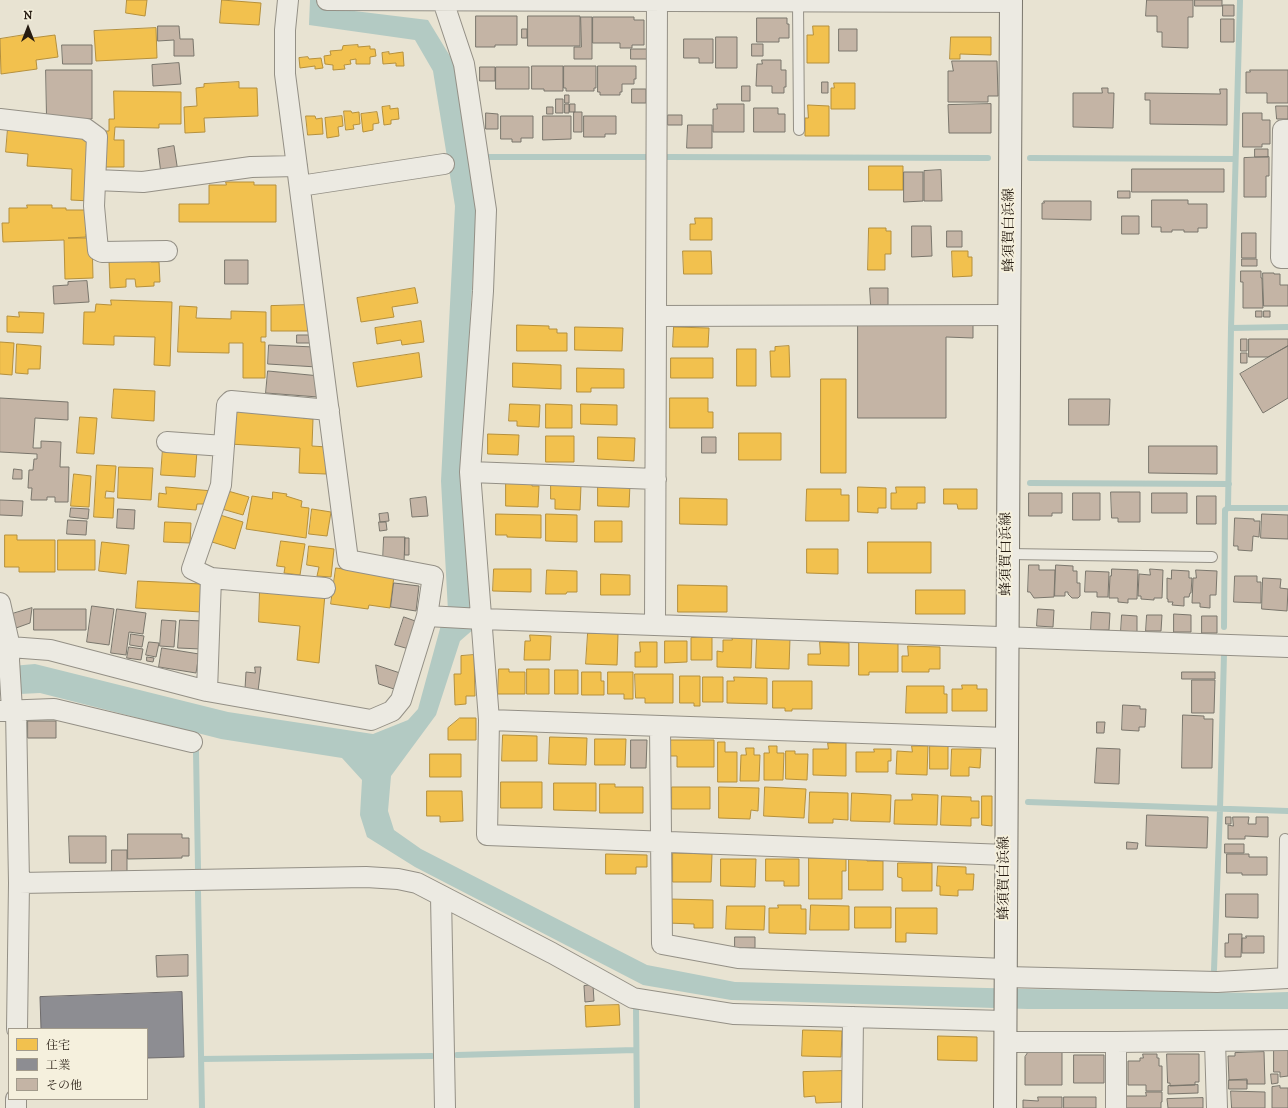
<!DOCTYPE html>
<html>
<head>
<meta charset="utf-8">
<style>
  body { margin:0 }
  #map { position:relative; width:1288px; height:1108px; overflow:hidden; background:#e8e3d2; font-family:"IM FELL DW Pica","Noto Serif JP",serif }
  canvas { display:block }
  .legend { position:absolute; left:8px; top:1028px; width:140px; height:72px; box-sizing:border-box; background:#f5f0dd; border:1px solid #a29b8c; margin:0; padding:5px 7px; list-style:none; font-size:12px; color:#261c12 }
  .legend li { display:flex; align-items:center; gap:8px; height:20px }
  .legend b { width:20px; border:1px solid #a29b8c }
  .north { position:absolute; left:8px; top:8px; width:40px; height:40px; -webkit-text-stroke:3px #f5f0dd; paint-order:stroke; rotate:0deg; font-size:11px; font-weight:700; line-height:16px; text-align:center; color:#261c12 }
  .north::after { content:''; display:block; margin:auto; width:14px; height:18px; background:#261c12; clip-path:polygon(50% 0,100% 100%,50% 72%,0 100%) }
</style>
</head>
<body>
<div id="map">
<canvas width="1288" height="1108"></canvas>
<ul class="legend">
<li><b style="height:11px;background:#f2c14e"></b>住宅</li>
<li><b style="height:11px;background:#8d8d92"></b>工業</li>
<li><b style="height:11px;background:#c4b4a5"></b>その他</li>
</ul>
<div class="north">N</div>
</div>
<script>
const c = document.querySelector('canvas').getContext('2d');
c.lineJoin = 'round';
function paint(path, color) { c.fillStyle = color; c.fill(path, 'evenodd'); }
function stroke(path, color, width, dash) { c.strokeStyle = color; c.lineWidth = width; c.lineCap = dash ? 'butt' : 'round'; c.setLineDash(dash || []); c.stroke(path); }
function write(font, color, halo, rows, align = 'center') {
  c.font = font + ' "IM FELL DW Pica","Noto Serif JP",serif'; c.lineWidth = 4; c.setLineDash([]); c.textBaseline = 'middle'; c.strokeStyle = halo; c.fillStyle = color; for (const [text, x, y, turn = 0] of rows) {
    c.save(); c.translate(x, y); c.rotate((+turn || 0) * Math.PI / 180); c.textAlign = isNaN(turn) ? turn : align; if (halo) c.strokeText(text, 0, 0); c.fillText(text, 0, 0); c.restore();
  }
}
paint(new Path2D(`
  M310 0H330V8L428 20 456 66 478 205 471 302 463 480 470 612 475 628 460 641 436 715 391 776 388 811 394 830 421 849 647 965 735 982 1029 989 1256 993 1288 992V1009H1028L731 1000 643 985 415 867 367 837 360 815 362 780 342 758 221 739 40 693 0 695V667L35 664 228 712 373 734 408 720 418 709 441 625 448 611 441 481 455 206 433 71 415 40 309 25Z`), '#b3cac3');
const homes = new Path2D(`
  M127 0H147L145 16 126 13Z
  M222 0 261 3 259 25 220 23Z
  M813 26H829V63H807V35H813Z
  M156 28 157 58 96 61 94 31Z
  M31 34 32 38 55 35 58 57 36 60 37 69 1 74 0 39Z
  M951 37H991V55L960 54V59H950Z
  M358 45V47L370 46V49H375L376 56 370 57V64H356V59L350 60 351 64 344 65 345 69 333 70V65L325 64 324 56 331 55 330 51 342 50 343 46Z
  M389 52V54L403 52 404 66H396V63L383 64 382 53Z
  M308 57 309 59 321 58 323 68 315 69V66L300 68 299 58Z
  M239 82V88H257L258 116 204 118 205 132 185 133 184 107 197 106 196 88 204 87V84Z
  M834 83H855V109H831V88H834Z
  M114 91 181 92V124H159V128L115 127 114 140H124V167H100L105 131H109V119H114Z
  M808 105 829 106V136H805V118H808Z
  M390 106V109L398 108 399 119 391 120V124L384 125 382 107Z
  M344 111H351L352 113 359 112 360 124 353 125 354 129 346 130Z
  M377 112 379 123 373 124V130L363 132 361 114Z
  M306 116H315L316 119 322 118 323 134 308 135Z
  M342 116 343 126 338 127 339 136 327 138 325 118Z
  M8 128 86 135 93 143 90 201 71 200 72 169 27 166 28 154 6 152Z
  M869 166H903V190H869Z
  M226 182H254V185H276V222H179V204H209V185H226Z
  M27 205H52V208H66V210H90L91 234H86V237L68 238H92L93 278 65 279 64 240 3 242 2 223H9V208H27Z
  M695 218H712V240H690V224H695Z
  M869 228H886V231H891V254H885V270H868Z
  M683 251H711L712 274H684Z
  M952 251H968V257H972V276L953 277Z
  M151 259V262H159L160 282H154V286L136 287 135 279H126V287L110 288 109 261Z
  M415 288 418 303 392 307 394 317 361 322 357 298Z
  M111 300 172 302 170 366 154 365 155 337 114 336V345L83 344 84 312H95L96 304 111 305Z
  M308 305V331H271V306Z
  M180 306 197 307 196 318 231 319V311L266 312V337H261V342H265V378H243V343H229V353L178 352Z
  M19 312 44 313 43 333 7 332V316L19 317Z
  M421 321 424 342 402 345 401 340 377 344 375 328Z
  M517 325 549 326V329H557V333H567V351H517Z
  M575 327 623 328 622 351 575 350Z
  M674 327 709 328 708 347H673Z
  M0 342 14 343 12 375 0 374Z
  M17 344 41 346 40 369H28V374L16 373Z
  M789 346 790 377H771L770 351H775V347Z
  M737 349H756V386H737Z
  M419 353 422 377 357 387 353 363Z
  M671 358H713V378H671Z
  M513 363 561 365V389L513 387Z
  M577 368 624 369V388H591V392H577Z
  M821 379H846V473H821Z
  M114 389 155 391 154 421 112 418Z
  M670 398H708V412H713V428H670Z
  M510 404 540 405 539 427 517 426V421H509Z
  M546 404 572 405V428H546Z
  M581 404 617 405V425L581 424Z
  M235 411 303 414V418L313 419 312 446 327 447 326 474 299 473 300 448 229 444Z
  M80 417 97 418 94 454 77 453Z
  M739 433H781V460H739Z
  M488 434 519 435 518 455 488 454Z
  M546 436H574V462H546Z
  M598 437 635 438 634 461 598 459Z
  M163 448 197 451 195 477 161 475Z
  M97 465 116 466 114 492 106 491 105 498H114L113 518 94 517Z
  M119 467 153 468 151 500 118 498Z
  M74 474 91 476 89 507 71 506Z
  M506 482H532V486H539L538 507 506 506Z
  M598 484H630L629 507 598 506Z
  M551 485H581L580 510 555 509V499H551Z
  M166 487 213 491 208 504H197L196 510 158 507 159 493 166 494Z
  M858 487 886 488V508H878V513L858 512Z
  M896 487H925V503H917V509H891V493H896Z
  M807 489H841V495H849V521H806Z
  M944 489H977V509H958L957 504H944Z
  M228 491 249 497 243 515 222 509Z
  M273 492 287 494 286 496 302 501 301 507 309 508 306 538 246 529 252 496 272 499Z
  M680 498 727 499V525L680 524Z
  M312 509 331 512 327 536 309 534Z
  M496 514 541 515V538L507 537V535H496Z
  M546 514 577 515V542L546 541Z
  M220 515 243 522 235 549 212 542Z
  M595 521H622V542H595Z
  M165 522 191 523 190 543 164 542Z
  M5 535H17V540H55V572H19V567H5Z
  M58 540H95V570H58Z
  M281 541 305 544 300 575 284 573 285 567 277 566Z
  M102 542 129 545 126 574 99 571Z
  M868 542H931V573H868Z
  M309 546 334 549 331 577 317 576 319 567 307 565Z
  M807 549H838V574L807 573Z
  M336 568 394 576 390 608 369 605 368 609 331 604Z
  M494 569H531V592L493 591Z
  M547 570 577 571V592H567L566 594H546Z
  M601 574 630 575V595H601Z
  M138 581 202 584 201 612 136 608Z
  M678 585 727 586V612H678Z
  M260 589 325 594 319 663 297 660 300 626 259 622Z
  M916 590H965V614H916Z
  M588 633 618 634 617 665 586 664Z
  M530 635 551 636 550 660H524L525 641H530Z
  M712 637V660H691V638Z
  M732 637H752L751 668 717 667V651L723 652V640H732Z
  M757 638H790L789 669 756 668Z
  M859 640 898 642V672H869V675H859Z
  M665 641H687V662L665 663Z
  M640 642H657V667H635V652H640Z
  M820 642 849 643V666L808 665V654H820Z
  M908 646 940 647V669H929V672H902V656H908Z
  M474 655 475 696H466V704L455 705 454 674H461V656Z
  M499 669H509V672H525V694H498Z
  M527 669H549V694H527Z
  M555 670H578V694H555Z
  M582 672H601V681H604V695H582Z
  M608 672H633V699H624V694H608Z
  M635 674H673V703H645V698H636Z
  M680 676H700V706H694V703H680Z
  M703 677H723V702H703Z
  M734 677 767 678V704L727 703V681H734Z
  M773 681H812V709H792V711H785V708H773Z
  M962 685H977V689H987V711H952V689H962Z
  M907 686H944V694H947V713H906Z
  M460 718H476V740H448V728Z
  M503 735 537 736V761H502Z
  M550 737 587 738 586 765 549 764Z
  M595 739H626L625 765H595Z
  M671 740H714V767H677V756H670Z
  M718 742H725V752H737V782H718Z
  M828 743H846V776L813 775V749H828Z
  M769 746H777V753H784L783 780H764V753H769Z
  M912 746H928L927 775 896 774 897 751 912 752Z
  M930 746H948V769H930Z
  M746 748H754V755H760L759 781H740L741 755H746Z
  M874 749H891V761H888V772H856V752H874Z
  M952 749H981L980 768 969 767V776H951Z
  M786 751H795V754H808L807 780 786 779Z
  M430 754H461V777H430Z
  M501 782H542V808H501Z
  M554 783H596V811L554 810Z
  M600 784H615V787H643V813H600Z
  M672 787H710V809H672Z
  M719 787 759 788 758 811 751 810 750 819 719 818Z
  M765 787 806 789 804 818 764 816Z
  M427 791H462L463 821 440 822V816H427Z
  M810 792 848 793V820L833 819V823H809Z
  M852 793 891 795 890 822 851 821Z
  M912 794 938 795 937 825 894 824 895 800H912Z
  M942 796 971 797V801H979V818H971V826L941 825Z
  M982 796H992V826L982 825Z
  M673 853 712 854 711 882H673Z
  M606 854 647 855V867H636V874H606Z
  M809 858H846V871H842V899H809Z
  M849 858H867V861H883V890H849Z
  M721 859H756L755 887 721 886Z
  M766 859H799V886H784V881H766Z
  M898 863H932V891H902V878L898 877Z
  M938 866 966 867V874H974L973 890H958V896L940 895V886H937Z
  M669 899 713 900V928H694V924L668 923Z
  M778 905H801V909H806V934L769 933V908H778Z
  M811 905 849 906V930H810Z
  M727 906H765L764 930 726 929Z
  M855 907H891V928H855Z
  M896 908H937V934L906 933V942H896Z
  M619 1005 620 1025 586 1027 585 1006Z
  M803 1030 842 1031 841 1057 802 1056Z
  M938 1036 977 1037V1061L938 1060Z
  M842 1071 843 1102 816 1103 815 1096 804 1097 803 1072Z`);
paint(homes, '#f2c14e');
stroke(homes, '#b5903c', 1);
const industry = new Path2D(`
  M182 992 184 1057 147 1058V1029H41L40 997Z`);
paint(industry, '#8d8d92');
stroke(industry, '#6e6b6c', 1);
stroke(new Path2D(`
  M486 157H648
  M667 157 988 158
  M1030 158 1235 159
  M1231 328 1288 327
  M1030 483 1229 484
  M1228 508H1288
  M1224 627 1225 510 1228 508 1231 328 1240 0
  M196 751 198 869
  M1028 802 1288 811
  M198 892 202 1108
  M1214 970 1220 809 1224 654
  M636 1007 637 1108
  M457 1055 635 1050
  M201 1059 432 1056`), '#b3cac3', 6);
const building = new Path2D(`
  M1147 0H1193V17H1188V48L1162 47V32H1157V16H1146Z
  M1195 0H1222V6H1195Z
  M1223 5H1234V16H1223Z
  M476 16H517V45H495V47H476Z
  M528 16H580V46H528Z
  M581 17H592V59H574V47H581Z
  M593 17H634V20H644V45H632V48H620V43H593Z
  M757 18H787V24H789V38H779V42H757Z
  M1221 19H1234V42H1221Z
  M158 26H179L180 39H193L194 56H174V40L158 41Z
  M522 29H527V38H522Z
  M839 29H857V51H839Z
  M716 37H737V68H716Z
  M684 39H713V63H699V58H684Z
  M752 44H763V56H752Z
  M62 45H92V64H63Z
  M631 49H648V59H631Z
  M762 60H781V70H786V87H784V93H772V86H756L757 64H762Z
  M952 61H997L998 96H988V102H948V71H953Z
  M179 63 181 84 153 86 152 65Z
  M532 66H563V91H544V89H532Z
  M564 66H596V88H594V91H566V88H564Z
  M598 66H636V79H634V84H622V92H620V95H600V92H598Z
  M480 67H495V81H480Z
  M496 67H529V89H496Z
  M46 70H92V119L47 120Z
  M1250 70H1288V103H1267V93H1246V72H1250Z
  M822 82H828V93H822Z
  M742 86H750V101H742Z
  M1102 88H1108V93H1114L1113 128 1073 127V93H1102Z
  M632 89H646V103H632Z
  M1220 89H1227V125L1150 124V100H1145V93L1220 94Z
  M565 95H569V103H565Z
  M556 99H563V113H556Z
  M565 104H569V113H565Z
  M570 104H575V112H570Z
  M717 104H744V132H713V109H717Z
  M991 104V133H949L948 105Z
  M1276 106H1288V119H1277Z
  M547 107H553V114H547Z
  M754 108H778V114H785V132H754Z
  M574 112H582V132H574Z
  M486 113 498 114V129H486Z
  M1243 113H1262V120H1270V144H1262V147H1243Z
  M668 115H682V125H668Z
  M501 116H533V138H521V142H512V139H501Z
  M543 116H571V139L543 140Z
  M584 116H616V134H605V137H584Z
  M688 125H712V148H687Z
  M174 146 178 172 161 174 158 149Z
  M1255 149H1268V157H1255Z
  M1269 157V176H1266V197H1244V158Z
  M1132 169H1224V192H1132Z
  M941 170 942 201H924V171Z
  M904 172H923V201L904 202Z
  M1118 191H1130V198H1118Z
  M1152 200H1188V204H1207V228H1198V232H1184V230H1172V232H1161V227H1152Z
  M1044 201H1091V220L1042 219V203H1044Z
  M1122 216H1139V234H1122Z
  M912 226H931L932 256 912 257Z
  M947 231H962V247H947Z
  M1242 233H1256V258H1242Z
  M1242 259H1257V266H1242Z
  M225 260H248V284H225Z
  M1241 271H1261V278H1262L1263 308H1243V282H1241Z
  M1263 273H1274V274H1280V285H1288V306H1264Z
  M87 281 89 302 54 304 53 286 68 285V282Z
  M870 288H888V305H871Z
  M1256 311H1262V317H1256Z
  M1264 311H1270V317H1264Z
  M858 324H973V338L946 337V418H858Z
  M297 335H314V343H297Z
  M1241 339H1247V351H1241Z
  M1249 339H1288V346L1268 357H1249Z
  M269 345 314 347 317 367 268 364Z
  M1288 346V398L1263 413 1240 374Z
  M1241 353H1247V363H1241Z
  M268 371 320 376 318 397 266 393Z
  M0 398 68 402V420L35 418 33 448H41V441L61 442 60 467H69L68 502H55V497H47V500H31L32 488H28L29 470H33L34 459H37V454L0 452Z
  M1069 399H1110L1109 425H1069Z
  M702 437H716V453H702Z
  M1149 446H1217V474L1149 473Z
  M14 469 22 470V479H13Z
  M1111 492H1140V522H1118V518H1112Z
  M1029 493H1062V513H1052V516H1029Z
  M1073 493H1100V520H1073Z
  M1152 493H1187V513H1152Z
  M1197 496H1216V524H1197Z
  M426 497 428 516 412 517 410 499Z
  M0 500 23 501 22 516 0 515Z
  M71 508 89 509 88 519 70 517Z
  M118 509 135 510 134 529 117 528Z
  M388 513 389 521 380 522 379 514Z
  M1262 514 1288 515V539L1261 538Z
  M1235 518 1254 519V521H1260L1259 537 1253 536 1252 551 1238 550V546H1234Z
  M68 520 87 521 86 535 67 534Z
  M379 522H386L387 530 380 531Z
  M384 537H405L404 562 383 561Z
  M405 538H409V555H405Z
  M1029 565H1039V570H1055L1054 597 1034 598 1030 592H1028Z
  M1056 565 1073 566V571H1077V583H1080V596L1078 598H1072L1068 594V592H1065V596H1055Z
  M1112 569 1138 570 1137 599H1128V603L1118 602V598H1109L1110 576H1111Z
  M1150 569 1163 570 1162 598H1154V600L1141 599V596H1138L1139 574 1150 575Z
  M1172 570 1189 571V578H1192L1191 593H1190L1189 597H1184V606L1172 605 1173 602H1168V599H1167V578L1171 579Z
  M1196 570 1217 571 1216 595H1210V608L1200 607V603H1192L1193 578H1196Z
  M1086 571 1109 572 1108 597H1097V592H1085Z
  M1235 576H1257V582H1261V603L1234 602Z
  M1263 578 1281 579 1280 588 1288 589 1287 611 1262 609Z
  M394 583 419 586 416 611 391 607Z
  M92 606 114 609 109 645 87 642Z
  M32 608 30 623 16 628 12 614Z
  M34 609H86V630H34Z
  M117 609 146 613 143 634 129 632 126 655 111 653Z
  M1038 609 1054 610 1053 627 1037 626Z
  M1092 612 1110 613 1109 630H1091Z
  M1174 614 1191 615V632H1174Z
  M1122 615 1137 616V632L1121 631Z
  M1147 615H1162L1161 631H1146Z
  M1202 616H1217V633H1202Z
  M404 617 418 622 409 649 395 645Z
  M162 620 176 621 174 647 160 646Z
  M180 620 203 621 201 649 178 648Z
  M131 634 144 636 142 647 130 645Z
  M149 642 159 643 156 657 146 655Z
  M129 647 143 649 141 660 127 658Z
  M162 648 199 654 196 673 159 667Z
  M147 657 154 658 153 662 147 661Z
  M376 665 403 674 397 690 379 684Z
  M255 667H261L258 691 245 689 246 672 255 673Z
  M1182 672H1215V679H1182Z
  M1192 680H1215L1214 713H1192Z
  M1123 705 1140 706V709H1146L1145 727H1139V731L1122 730Z
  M1183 715 1204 716V719H1213L1212 768H1182Z
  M28 721H56V738H28Z
  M1097 722H1105L1104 733H1097Z
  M631 740H647L646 768H631Z
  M1097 748 1120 749 1119 784 1095 783Z
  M1147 815 1208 817 1207 848 1146 846Z
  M1226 817H1231V824H1226Z
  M1233 817H1249L1248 824H1256V817H1268V837L1245 836V839H1228V825L1233 826Z
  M128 834H182V838H189V856H182V858L128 859Z
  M69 836H106V863H70Z
  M1127 842 1138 843 1137 849H1127Z
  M1225 844H1244V853H1225Z
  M112 850H127V872L112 873Z
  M1227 854H1249V857H1267V875H1242V873H1227Z
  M1226 894H1258V918L1226 917Z
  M1229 934H1242L1241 957H1225V943H1228Z
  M1246 936H1264V953H1242V938H1246Z
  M735 937H755V948H735Z
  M188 955V976L157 977 156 956Z
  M593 985 594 1001 585 1002 584 986Z
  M1274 1050H1288V1076L1280 1077V1072H1274Z
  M1029 1051H1062V1085H1025V1057Z
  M1264 1052 1265 1084H1247V1079L1229 1080 1228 1056H1235V1053Z
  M1143 1054H1157V1058H1159V1066H1162V1091H1146V1085H1128V1061H1140V1058H1143Z
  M1167 1054H1199V1082H1195V1085L1170 1086V1083H1168Z
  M1074 1055H1104V1083H1074Z
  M1271 1074H1278V1083L1272 1084Z
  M1229 1080H1247V1089H1229Z
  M1198 1085V1093L1168 1094V1086Z
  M1280 1086V1088H1288V1108H1272V1087Z
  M1231 1091 1265 1092V1108H1232Z
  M1146 1092H1162V1102H1161V1108H1126V1096H1146Z
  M1038 1097H1062V1108H1023V1100L1038 1101Z
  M1064 1097H1096V1108H1064Z
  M1203 1098V1108H1168L1167 1099Z`);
paint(building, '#c4b4a5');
stroke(building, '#7a766c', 1);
const lane = new Path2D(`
  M798 2 799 130
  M1008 554 1212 557
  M1283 978 1285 839`);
const street = new Path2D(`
  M327 0 1011 2
  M443 1 464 64 486 210 483 291 470 472 489 720 487 835 1006 855
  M0 119 86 129 97 137 94 206 98 250 102 252 167 251
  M1288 130H1283L1281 258H1288
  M96 180 143 182 251 167 297 166
  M300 186 444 164
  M656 316 1009 315
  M167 442 224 446
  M470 472 656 479
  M211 578 325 588
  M0 603 10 647 9 660 12 710
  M427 616 482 619 1288 647
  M655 625 657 0
  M0 649 10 647 50 650 207 691 371 720 392 711 401 700 427 616 433 576 348 560 285 74V30L288 0
  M207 691 211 578 192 569 221 485 227 405 231 401 329 410
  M16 710 19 883 17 1029
  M0 711 54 709 192 742
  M489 720 1006 738
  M660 726 662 944 738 958 1005 969
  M19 883 366 877 398 879 417 883 552 953 633 998 733 1014 1005 1021
  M441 896 445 1108
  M1005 977 1217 982 1288 978
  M1215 1041 1217 1108
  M1005 1042H1116L1288 1040
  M16 1108V1099
  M852 1108 853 1017
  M1116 1108V1042`);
const secondary = new Path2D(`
  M1005 1108 1011 0`);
stroke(lane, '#949086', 12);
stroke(street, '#949086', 22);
stroke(secondary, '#7a766c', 24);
stroke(lane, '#eceae2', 10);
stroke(street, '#eceae2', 20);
stroke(secondary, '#eceae2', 22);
write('14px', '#261c12', '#f5f0dd', [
  ["蜂須賀白浜線",1010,230,-90],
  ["蜂須賀白浜線",1007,554,-90],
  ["蜂須賀白浜線",1005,878,-90]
]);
</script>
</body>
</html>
